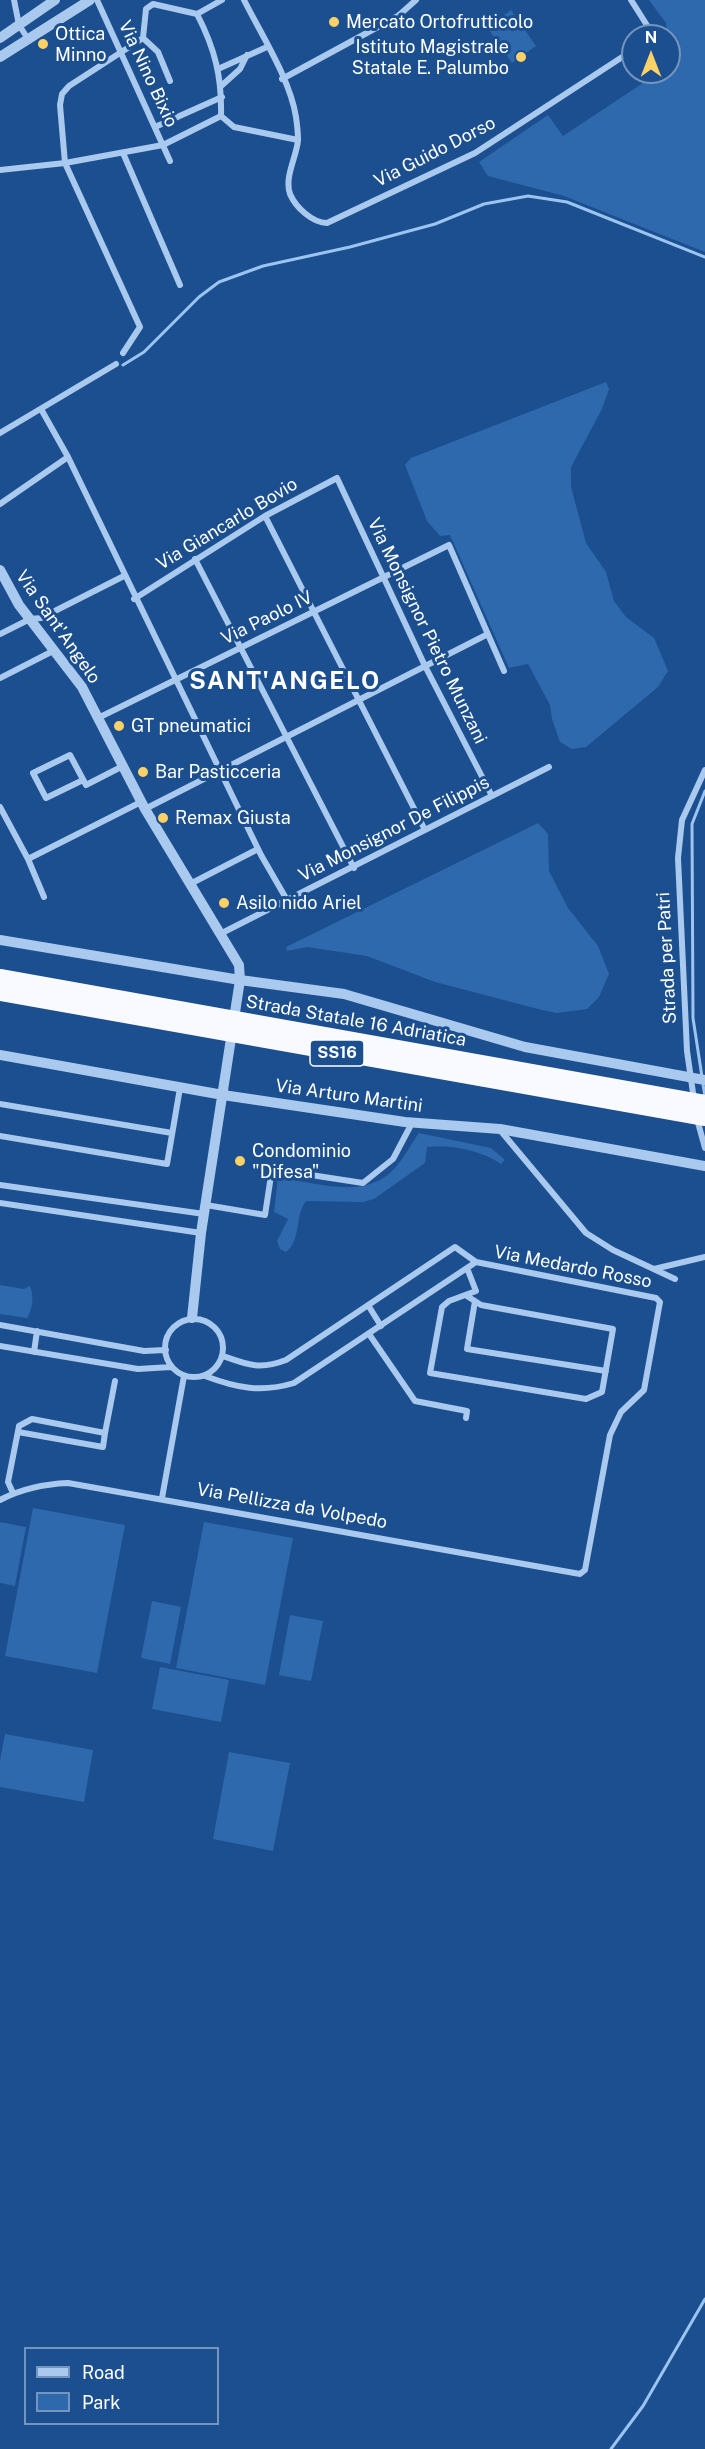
<!DOCTYPE html>
<html>
<head>
<meta charset="utf-8">
<style>
  body { margin:0 }
  #map { position:relative; width:705px; height:2449px; overflow:hidden; background:#1b4f8f; font-family:"Public Sans",sans-serif }
  canvas { display:block }
  .legend { position:absolute; left:24px; top:2347px; width:195px; height:78px; box-sizing:border-box; background:#1b4f8f; border:2px solid #7695bc; margin:0; padding:8px 10px; list-style:none; font-size:18px; color:#fff }
  .legend li { display:flex; align-items:center; gap:12px; height:30px }
  .legend b { width:30px; border:2px solid #7695bc }
  .north { position:absolute; left:621px; top:24px; width:60px; height:60px; box-sizing:border-box; background:#1b4f8f; border:2px solid #7695bc; border-radius:50%; rotate:0deg; font-size:16px; font-weight:700; line-height:24px; text-align:center; color:#fff }
  .north::after { content:''; display:block; margin:auto; width:21px; height:27px; background:#ffd166; clip-path:polygon(50% 0,100% 100%,50% 72%,0 100%) }
</style>
</head>
<body>
<div id="map">
<canvas width="705" height="2449"></canvas>
<ul class="legend">
<li><b style="height:8px;background:#a9c9ee"></b>Road</li>
<li><b style="height:16px;background:#2e69ad"></b>Park</li>
</ul>
<div class="north">N</div>
</div>
<script>
const c = document.querySelector('canvas').getContext('2d');
c.lineJoin = 'round';
function paint(path, color) { c.fillStyle = color; c.fill(path, 'evenodd'); }
function stroke(path, color, width, dash) { c.strokeStyle = color; c.lineWidth = width; c.lineCap = dash ? 'butt' : 'round'; c.setLineDash(dash || []); c.stroke(path); }
function write(font, color, halo, rows, align = 'center') {
  c.font = font + ' "Public Sans",sans-serif'; c.lineWidth = 6; c.setLineDash([]); c.textBaseline = 'middle'; c.strokeStyle = halo; c.fillStyle = color; for (const [text, x, y, turn = 0] of rows) {
    c.save(); c.translate(x, y); c.rotate((+turn || 0) * Math.PI / 180); c.textAlign = isNaN(turn) ? turn : align; if (halo) c.strokeText(text, 0, 0); c.fillText(text, 0, 0); c.restore();
  }
}
paint(new Path2D(`
  M649 0H705V252L564 196 488 176 479 162 548 115 563 136 646 81 644 72H669L666 23Z
  M511 10 536 46 512 63 487 27Z
  M606 382 609 389 602 409 571 467V487L586 543 606 572 614 601 626 617 654 638 668 671 658 687 586 747 572 749 560 742 552 719 550 705 528 664 509 668 450 535 440 536 427 521 405 465 411 458Z
  M538 823 548 834 549 871 568 908 598 946 609 974 599 997 587 1009 557 1013 542 1010 435 982 367 956 307 947 287 951 286 947Z
  M419 1133 491 1148 505 1160 501 1164C482 1151 451 1144 427 1147L425 1163 374 1199 363 1202 306 1201C294 1217 302 1239 286 1252L280 1249 277 1241 288 1219 274 1212 278 1178C315 1181 365 1202 395 1168 404 1158 411 1144 419 1133Z
  M0 1285 24 1289 30 1286C34 1295 33 1309 27 1318L0 1314Z
  M33 1508 125 1525 97 1673 5 1656Z
  M0 1522 26 1527 15 1586 0 1583Z
  M204 1522 293 1538 265 1685 176 1668Z
  M152 1601 181 1607 170 1664 141 1658Z
  M290 1615 323 1621 311 1681 279 1675Z
  M160 1667 229 1680 221 1722 152 1709Z
  M5 1734 93 1750 84 1802 0 1787V1761Z
  M229 1752 290 1763 273 1851 213 1839Z`), '#2e69ad');
stroke(new Path2D(`
  M123 365 144 352 199 297 219 282 263 266 350 247 435 224 484 204 528 196 567 202 705 257
  M702 1077 693 1018 692 824 705 791
  M703 1084 705 1097
  M611 2449 643 2406 705 2299`), '#9cc4f0', 3);
stroke(new Path2D(`
  M14 0 19 25 28 39
  M97 0 170 161
  M244 0C261 34 290 79 296 117 297 124 298 133 298 140 297 156 284 177 290 194 296 208 313 223 327 223L475 153 633 50
  M631 0 650 30V36
  M197 14 222 0
  M143 38 158 52 170 81
  M218 69 267 47
  M282 79 398 16 416 0
  M220 87 240 69 247 55
  M155 127 222 97
  M123 153 180 285
  M0 170 65 163 163 145 221 116
  M123 353 140 327 65 163 60 105 62 94 69 86 143 38 146 9 153 4 197 14C215 49 222 77 221 116L234 127 298 140
  M41 409 68 457 261 855 287 900
  M0 433 116 364
  M0 504 68 457
  M265 516 425 830
  M195 559 354 868
  M134 599 265 516 337 478 425 666 492 796
  M0 634 30 619 41 618 124 576
  M0 678 55 650
  M98 718 449 545 504 671
  M83 780 46 798 33 773 70 755 86 785 123 766
  M0 807 28 859 44 897
  M145 809 488 634
  M28 859 141 802
  M190 884 258 849
  M220 934 549 767
  M694 1100 687 1051 678 858 682 820 705 770
  M0 1104 172 1133
  M697 1119 705 1148
  M500 1130 586 1233 613 1250 675 1279
  M0 1136 167 1164 180 1088
  M0 1185 204 1214
  M0 1203 201 1233
  M206 1205 265 1215 272 1169 363 1183 393 1159 412 1123
  M467 1268 476 1291 449 1301 442 1307 430 1373 586 1399 602 1392 613 1329 481 1305 467 1296
  M654 1269 705 1257
  M475 1301 467 1349 606 1371
  M368 1305 381 1326
  M165 1348a29 29 0 1 1 58 0a29 29 0 1 1-58 0Z
  M0 1325 144 1351 166 1350
  M369 1334 415 1401 467 1411 466 1418
  M0 1346 138 1369 171 1367
  M34 1352 37 1331
  M205 1376C237 1388 261 1393 294 1383L476 1262
  M18 1432 103 1447 105 1433
  M13 1493 8 1482 19 1426 32 1419 105 1433 115 1381
  M162 1498 184 1376
  M0 1500C21 1489 44 1484 68 1483L580 1574 585 1570 610 1435 621 1412 644 1390 660 1302 656 1298 476 1262 455 1247 286 1360C260 1370 248 1365 223 1356`), '#a9c9ee', 6);
stroke(new Path2D(`
  M0 38 55 0
  M0 57 90 0
  M0 570 19 605 82 687 145 809 239 965 240 980 201 1233 192 1318
  M0 940 240 980 344 994 525 1047 705 1080
  M0 1055 223 1095 405 1122 500 1129 705 1166`), '#a9c9ee', 10);
stroke(new Path2D(`
  M0 977 705 1103
  M0 993 705 1118`), '#f8faff', 16);
for (const [x, y, r, color] of [
  [334,22,6,"#ffd166"],
  [43,44,6,"#ffd166"],
  [521,57,6,"#ffd166"],
  [119,726,6,"#ffd166"],
  [143,772,6,"#ffd166"],
  [163,818,6,"#ffd166"],
  [224,903,6,"#ffd166"],
  [240,1161,6,"#ffd166"]
]) { const dot = new Path2D(); dot.arc(x, y, r, 0, 2 * Math.PI); c.fillStyle = color; c.fill(dot); stroke(dot, '#1b4f8f', 2); }
for (const [x, y, w] of [
  [337,1053,54]
]) { const box = new Path2D(); box.roundRect(x - w / 2, y - 13, w, 26, 4.5); c.fillStyle = '#1b4f8f'; c.fill(box); stroke(box, '#fff', 1.5); }
write('bold 16px', '#fff', null, [
  ["SS16",337,1053]
]);
write('18px', '#fff', '#1b4f8f', [
  ["Mercato Ortofrutticolo",346,22],
  ["Ottica",55,34],
  ["Minno",55,55],
  ["Istituto Magistrale",509,47,"right"],
  ["Statale E. Palumbo",509,68,"right"],
  ["GT pneumatici",131,726],
  ["Bar Pasticceria",155,772],
  ["Remax Giusta",175,818],
  ["Asilo nido Ariel",236,903],
  ["Condominio",252,1151],
  ["\"Difesa\"",252,1172]
], 'left');
write('18px', '#fff', '#1b4f8f', [
  ["Via Nino Bixio",148,74,65],
  ["Via Guido Dorso",435,152,-27],
  ["Via Giancarlo Bovio",227,524,-31],
  ["Via Paolo IV",267,618,-26],
  ["Via Sant'Angelo",58,627,55],
  ["Via Monsignor Pietro Munzani",427,631,64],
  ["Via Monsignor De Filippis",394,829,-27],
  ["Strada per Patri",667,958,-93],
  ["Strada Statale 16 Adriatica",356,1021,10],
  ["Via Arturo Martini",349,1096,8],
  ["Via Medardo Rosso",573,1267,11],
  ["Via Pellizza da Volpedo",292,1506,10]
]);
c.letterSpacing = '1.5px';
write('bold 24px', '#fff', '#1b4f8f', [
  ["SANT'ANGELO",285,682]
]);
c.letterSpacing = '0px';
</script>
</body>
</html>
